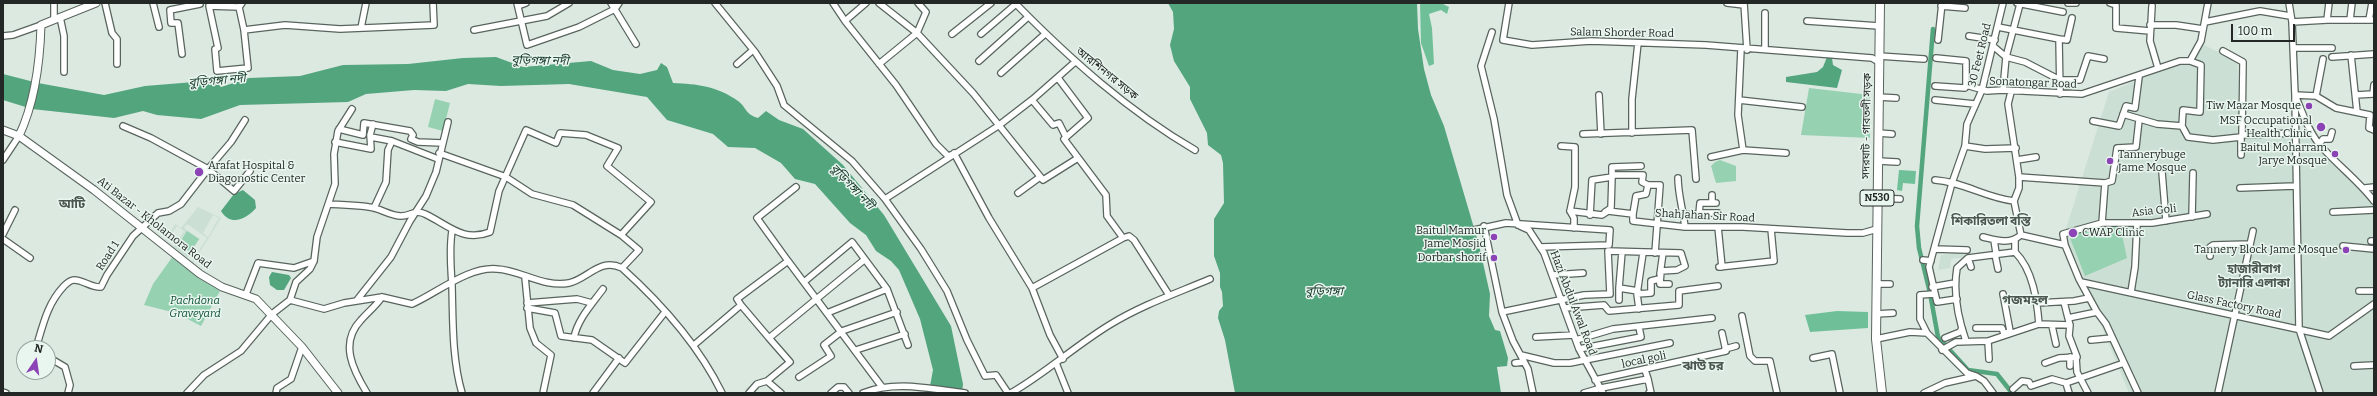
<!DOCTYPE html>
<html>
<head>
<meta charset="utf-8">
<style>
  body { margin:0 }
  #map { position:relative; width:2377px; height:396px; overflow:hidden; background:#dce9e1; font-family:Bitter,serif }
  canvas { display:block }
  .frame { position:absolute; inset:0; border:4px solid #232725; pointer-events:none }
  .north { position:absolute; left:16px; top:340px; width:40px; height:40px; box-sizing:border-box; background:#e9f6ef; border:1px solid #9aa39e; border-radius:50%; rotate:13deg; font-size:11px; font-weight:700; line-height:16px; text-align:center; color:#232725 }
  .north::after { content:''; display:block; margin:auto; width:14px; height:18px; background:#8c43b5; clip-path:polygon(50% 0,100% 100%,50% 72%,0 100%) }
  .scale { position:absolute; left:2231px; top:24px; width:64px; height:18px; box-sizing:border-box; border:2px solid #232725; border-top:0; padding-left:5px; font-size:12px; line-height:14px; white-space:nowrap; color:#232725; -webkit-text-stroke:3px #e9f6ef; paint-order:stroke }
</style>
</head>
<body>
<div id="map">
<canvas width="2377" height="396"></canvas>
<div class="frame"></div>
<div class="north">N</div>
<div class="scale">100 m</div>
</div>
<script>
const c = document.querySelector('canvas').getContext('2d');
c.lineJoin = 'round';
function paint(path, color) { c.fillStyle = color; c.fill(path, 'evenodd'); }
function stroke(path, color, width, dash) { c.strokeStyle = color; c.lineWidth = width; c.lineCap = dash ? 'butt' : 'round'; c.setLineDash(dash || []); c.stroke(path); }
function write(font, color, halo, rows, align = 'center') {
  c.font = font + ' Bitter,"Noto Sans Bengali",serif'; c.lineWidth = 3; c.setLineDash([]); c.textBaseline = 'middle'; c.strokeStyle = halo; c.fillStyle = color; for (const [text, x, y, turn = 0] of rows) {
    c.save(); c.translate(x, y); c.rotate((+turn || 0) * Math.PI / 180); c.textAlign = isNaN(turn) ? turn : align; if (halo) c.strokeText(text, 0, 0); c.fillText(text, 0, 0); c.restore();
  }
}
paint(new Path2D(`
  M2204 45 2216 51 2237 55 2240 131H2270L2296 128 2352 176 2374 203V393H2129L2064 235 2109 92 2187 60Z
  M198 207 221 218 192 265 172 249 174 246 165 241 175 224 181 228ZM213 215 219 218 208 237 203 233ZM187 224 207 238 191 263 186 260 200 239 184 228ZM177 226 184 231 175 246 166 241Z
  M1965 252 1966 257 1951 259 1950 268 1938 270 1941 255Z`), '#cbdfd4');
paint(new Path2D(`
  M1809 88 1870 95V138L1801 135Z
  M435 99 450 103 443 131 428 127Z
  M1720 160 1736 166V181L1716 183 1711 166 1715 162Z
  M2097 225 2099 229 2120 225 2127 258 2085 276 2068 233 2092 229Z
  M187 231 199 239 190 252 179 244Z
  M173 256 197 277 220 291 201 326 176 313 144 305 153 284Z`), '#96d2b2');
paint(new Path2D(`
  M1420 3H1441L1449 7 1447 14 1441 10 1429 14 1432 28 1434 64 1429 66 1421 43Z
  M1899 170 1916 171 1915 184 1903 183 1902 191 1897 190Z
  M1837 311 1868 312V328L1810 332 1805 315Z`), '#6fc098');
paint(new Path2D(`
  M1168 3H1417L1418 29 1424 69 1431 95 1444 126 1479 245 1490 294 1489 316 1495 330 1500 331 1508 358 1507 366 1497 367 1501 393H1235L1225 340 1218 318 1219 311 1223 306 1222 292 1220 287V273L1214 256V219L1224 203 1223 163 1221 155 1208 145 1207 133 1190 99V87L1174 61 1170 45 1174 29 1173 12Z
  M496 57 523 67 591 61 613 70 640 74 657 70 661 63 667 67 673 83C697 84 717 86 738 101 747 108 745 114 758 118L766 111 779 120 803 129 843 165 884 215 951 326 963 384 962 393H932L930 386 933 370 920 319 899 270 891 261 876 251 866 235 850 223 815 184 795 179 781 163 755 148 728 147 713 134 667 120 647 97 569 84 501 86 468 84 446 91 414 90 366 94 348 102 240 105 201 119 157 115 143 111 114 118 32 109 3 100V74L38 83 104 95 145 86 194 82 212 77 221 87 249 78 300 76 343 65 408 64 463 58Z
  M1827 57 1832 58 1833 65 1842 70 1837 88 1786 82V77L1817 72 1823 67Z
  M243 190 255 200 256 208C246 219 231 227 221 211L234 194Z
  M272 272 289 275 291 278 284 290H277L270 285 269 277Z`), '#53a57e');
stroke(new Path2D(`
  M1933 29 1917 226 1919 248 1930 293 1938 337 1968 370 1997 374 2012 393`), '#53a57e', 4.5);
const minor = new Path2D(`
  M54 3V19
  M105 3 112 33 117 39V64
  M153 3 159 27
  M242 3 239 7 244 30 285 25 340 29 434 25 433 3
  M517 3 527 45 579 27 615 9 619 3
  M611 3 636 44
  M715 3 755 52 777 86 784 105 852 161 885 199 921 249 947 291 967 340 985 376 996 375 1008 393
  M833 3 845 21
  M866 3 845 21 896 85 936 144 949 157 951 155
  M879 3 917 33 973 93 1043 180 1078 158
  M1015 3C1069 58 1128 111 1195 150
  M1509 3 1503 40 1532 45 1591 41 1706 45 1872 58 1879 62
  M1727 3 1744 5
  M1744 3 1747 50
  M2017 3 2063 12
  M2068 3H2076
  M2110 3 2116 5V28L2150 31
  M2289 3 2292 22 2295 95 2299 329 2320 393
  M518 6 526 3
  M1941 6 1965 8
  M2152 6 2150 41 2158 68
  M239 7 209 6 218 48 215 49 217 71 248 68 244 30
  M1765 13V49
  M60 17 64 36V72
  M2327 20 2329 3
  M2350 20 2352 3
  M2369 20 2372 3
  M1807 21 1879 26
  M2205 22 2260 11 2290 16
  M2292 22 2327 20H2374
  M2150 25H2176L2203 29
  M1998 27 2059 39
  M361 28 366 3
  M474 30 547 16 569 3
  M1492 32 1481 66 1494 119 1507 195 1518 225
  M952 34 991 3
  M981 34 1016 4
  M3 36 13 35 41 25
  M1969 36 1995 40
  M1938 40 1942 3
  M1993 46 2006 57 2025 62 2060 80H2080L2088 56 2104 59
  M2293 48H2332
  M1741 49 1738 115 1743 150
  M2223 51 2243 62 2242 135
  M182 54 178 23H171L170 10 200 4
  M2351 55 2357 112
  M1879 56 1924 59
  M2332 57 2374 54
  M1936 58 1966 61V85
  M979 61 1028 17
  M737 64 753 50
  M879 64 917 33 926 12 918 3
  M1001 73 1045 34
  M1058 78 1088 118 1064 139 1106 195 1107 216 1123 238 1129 236 1134 240 1169 295
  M1966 85 1987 91 2003 90 2082 94 2180 61H2190L2201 41 2208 3
  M1935 86 1965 88 1966 85
  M2003 90 2006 57 2020 4
  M2011 92 2008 104 2019 177V188L2014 201 2021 235
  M2060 94 2059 39 2067 40 2072 18
  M1599 95 1601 134
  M2356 95 2373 94 2374 85
  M2316 96 2323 59
  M1878 97 1896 98
  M1032 100 1053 125 1059 123 1066 137
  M1739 100 1802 107
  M1935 100 1975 104
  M2123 114 2157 124 2182 126
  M245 120 231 142 208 169 234 191 250 171
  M2093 121 2119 126 2126 106 2135 108 2139 77
  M2182 126 2188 137 2213 140 2241 137 2242 135 2296 133
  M2182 126 2183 110 2200 112 2201 65 2190 61
  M339 129 363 135 364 123 410 131 413 135 411 139 418 142 442 143
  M2374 130 2369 128 2370 115 2336 108 2316 96 2295 95C2302 111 2308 131 2320 145 2337 165 2358 180 2374 201
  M1632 133V99L1638 43
  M1878 133 1892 134
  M1583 134 1692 130 1696 179
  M371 137 392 141 438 159
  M2241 137V155
  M335 142 371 149 370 135 373 124
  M2319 144 2323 139H2330L2332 132
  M1561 146 1575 147V187L1570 211
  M1965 146 1985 149 2016 148
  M439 153 506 177 532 194 573 205 621 235 639 250 622 268
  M954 153 989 218 1032 288 1050 335 1063 359
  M1711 157 1743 150 1786 153
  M3 160 19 136
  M2017 160 2036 157
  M1878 161 1897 162
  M2162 172 2166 221
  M1612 175H1643L1642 182 1648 185 1646 194 1636 196 1633 214
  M2019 177 2105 183 2112 181 2117 148 2136 147 2139 120
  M1678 178C1678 194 1683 210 1685 227
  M1935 180C1964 182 1986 198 2014 201
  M1648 185H1660L1655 253
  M2240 188 2295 186
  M2365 188 2374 187
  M1018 193 1040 177
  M1877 198 1900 199
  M885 199 998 126 1033 99 1075 62
  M1712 203V195
  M329 204C342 205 355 205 369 207 380 208 390 216 401 216 411 216 415 209 425 214 447 224 463 243 490 232L499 191 526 130 556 143 560 133 586 135 618 148 607 166 651 202 621 235
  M374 208 386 182 388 150 392 141
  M1605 212 1611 208 1612 177
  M2333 212 2374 210
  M1699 213H1718
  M1590 215 1592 180 1612 177V167L1641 166
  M1684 215 1699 214 1700 203H1716
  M2192 217 2193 173
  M2102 223 2105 183
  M1484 226 1502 312 1513 341 1528 369 1533 393
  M1520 226 1529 230 1544 253 1579 349 1603 393
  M1718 227 1722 267
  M1574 228V218L1570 211 1602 215 1608 211 1633 214V221L1685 227H1743L1847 233H1863L1877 229
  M1474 230 1506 223 1610 230 1609 245 1540 247
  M452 231C449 250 451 267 452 286 453 321 452 359 462 393
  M3 234 15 210
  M2021 235 2065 245
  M1983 237C1996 240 2009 245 2021 235
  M3 239 30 258
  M1994 240 1996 253
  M2371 241H2374
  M2343 246 2374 249
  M1934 249 1967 250
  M1622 252 1619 288 1638 291
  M2015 252V239
  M1995 254 1998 269
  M2210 256V247L2213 245 2250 244
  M1968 258 1971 267
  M1923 260 1931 261
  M788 261 757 218 796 187
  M1719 267 1774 261 1771 229
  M1660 274 1663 253
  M1553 275 1583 273
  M525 277 530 328 536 343 551 355 543 393
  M804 282 852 242 887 289
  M2081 282 2329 336 2374 304
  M1876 284H1890
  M1932 287 1955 283
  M1032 288 1123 238
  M2359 291H2374
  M2131 292 2135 267 2137 224
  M246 294 258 263 294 268 314 261
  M1637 294 1651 293V281L1659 279 1660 284H1669
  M2003 294 2010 331 2005 334
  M1957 299 1937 302 1929 267 1952 183 1965 146 1967 124 1982 90 2003 3
  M290 300 296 282 310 269 314 261 317 237 335 184 334 154 338 131 352 109
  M357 300 391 257 410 221 426 196 436 172 448 122
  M1619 300V288
  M2064 302 2068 318
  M527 303 577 299 592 303
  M2037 303 2074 301 2089 298
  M741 305 737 299 788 261 882 387
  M527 308 555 313 561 336 592 340 625 363 665 312
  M1565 308 1604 305 1609 311 1679 305V291L1718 286
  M1639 309 1637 294 1643 253
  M1502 312 1584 295 1610 294 1608 251 1681 253 1685 266 1677 270 1661 271 1660 284
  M827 313 887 289 908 345
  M1876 314 1893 313
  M1742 316 1750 356 1755 361H1770L1777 393
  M2052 326 2056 344
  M1976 328H2002L2004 334
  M1927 333 1920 319V295L1934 294
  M1536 337 1574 335
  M574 338C577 320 592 304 603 289
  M1945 338 1960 332 1962 328
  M1876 339 1910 332 1927 333 1967 373 1976 376
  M1576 340 1613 329 1712 318
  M2091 340 2112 338
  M1966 341C1958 318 1953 292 1957 268L1968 258 2015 252C2033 270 2037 300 2039 324
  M1988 341 1989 359
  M694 345 741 305 769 338
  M36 348C43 325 47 304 64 286 67 283 70 280 74 280 84 280 91 288 101 287L107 275 133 236 158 213 169 211 181 204 208 169 151 138 123 126
  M1579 349 1641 337 1639 327
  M1725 349 1736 346
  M856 350 905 334
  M1942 350 1956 342 1988 341 2039 324 2070 325 2068 318 2097 312
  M1521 355 1554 363H1570L1670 343
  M48 357 65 367 70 385 68 393
  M2076 357 2077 372 2088 393
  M1813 358 1832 354 1840 393
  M1056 363 1068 393
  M1515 363 1524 362
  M2045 363 2059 358 2077 357 2069 336 2070 325
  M2070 366V357
  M2354 366 2374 365
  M799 377 831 356 824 345 842 331 897 312
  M1648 379 1651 393H1649
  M1595 380 1726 351 1722 333
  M767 381 790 362 769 338 864 260
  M2066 383 2124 363
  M2066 383 2069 393
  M1601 388 1648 379 1645 370
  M2013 389 2022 381 2029 382 2031 386 2052 379 2066 383
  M3 392 6 393
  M187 393 204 375 241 351 272 314 290 300 324 309 344 303 382 297 412 304C437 293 469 266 497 269 520 270 544 288 569 283 588 279 600 257 622 268 662 304 698 344 722 393
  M276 393 277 388 291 379 302 347
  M367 393C353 370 339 343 361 320 368 312 376 306 382 297
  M593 393 619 358
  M749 393 757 384 767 381 781 393
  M831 393 838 387H844L849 393
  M863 393C895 380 931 389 965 393
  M1011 393C1046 373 1076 345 1111 324 1142 305 1177 293 1210 279
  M1584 393 1601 388
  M1924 393 1945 383 1976 376 1984 381 1993 393
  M2138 393 2106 324 2097 312 2079 279 2065 245 2063 234 2102 223H2152L2207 214
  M2218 393 2253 231`);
const major = new Path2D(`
  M3 130 19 136 94 190 200 274 222 287 256 299 302 347 338 393
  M19 136C35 102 40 62 41 25L96 3`);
const highway = new Path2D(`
  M1880 3 1876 339 1882 393`);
stroke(minor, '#58645d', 8);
stroke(major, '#58645d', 9);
stroke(highway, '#58645d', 10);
stroke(minor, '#fff', 5.5);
stroke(major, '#fff', 7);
stroke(highway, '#fff', 8);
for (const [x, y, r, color] of [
  [2309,106,4,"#8c43b5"],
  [2321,127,5,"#8c43b5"],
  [2335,154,4,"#8c43b5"],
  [2110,161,4,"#8c43b5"],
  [199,172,5,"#8c43b5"],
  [2073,233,5,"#8c43b5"],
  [1494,237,4,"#8c43b5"],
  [2346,250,4,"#8c43b5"],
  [1494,258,4,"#8c43b5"]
]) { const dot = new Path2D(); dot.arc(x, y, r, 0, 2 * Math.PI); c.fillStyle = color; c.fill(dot); stroke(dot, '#e9f6ef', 1.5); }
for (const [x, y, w] of [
  [1877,198,34]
]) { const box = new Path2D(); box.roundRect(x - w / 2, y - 8, w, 16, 3); c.fillStyle = '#e9f6ef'; c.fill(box); stroke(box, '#232725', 1); }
write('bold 10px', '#232725', null, [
  ["N530",1877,198]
]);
write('11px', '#232725', '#e9f6ef', [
  ["Salam Shorder Road",1622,33,1],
  ["30 Feet Road",1980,55,-76],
  ["আরশিনগর সড়ক",1107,74,39],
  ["Sonatongar Road",2033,83,2],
  ["সদরঘাট - গাবতলী সড়ক",1867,126,-89],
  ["Asia Goli",2154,211,-6],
  ["ShahJahan Sir Road",1705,216,3],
  ["Ati Bazar - Kholamora Road",154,223,38],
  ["Road 1",108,256,-57],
  ["Hazi Abdul Awal Road",1573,303,69],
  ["Glass Factory Road",2234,305,12],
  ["local goli",1644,360,-12]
]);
write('11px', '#232725', '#e9f6ef', [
  ["Tiw Mazar Mosque",2301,106],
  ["MSF Occupational",2312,121],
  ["Health Clinic",2312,134],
  ["Baitul Moharram",2327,148],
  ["Jarye Mosque",2327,161],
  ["Tannerybuge",2118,155,"left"],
  ["Jame Mosque",2118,168,"left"],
  ["Arafat Hospital &",208,166,"left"],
  ["Diagonostic Center",208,179,"left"],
  ["Baitul Mamur",1486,231],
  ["Jame Mosjid",1486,244],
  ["CWAP Clinic",2082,233,"left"],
  ["Tannery Block Jame Mosque",2338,250],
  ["Dorbar shorif",1486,258]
], 'right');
write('italic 11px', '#0e5035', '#e9f6ef', [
  ["Pachdona",195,301],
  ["Graveyard",195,314]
]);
write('italic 12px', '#163a29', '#e9f6ef', [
  ["বুড়িগঙ্গা নদী",540,61,1],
  ["বুড়িগঙ্গা নদী",217,81,-5],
  ["বুড়িগঙ্গা নদী",852,187,46],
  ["বুড়িগঙ্গা",1324,292]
]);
write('bold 12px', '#4a564f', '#e9f6ef', [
  ["শিকারিতলা বস্তি",1991,222],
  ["হাজারীবাগ",2254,270],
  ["ট্যানারি এলাকা",2254,284]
]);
write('bold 13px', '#4a564f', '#e9f6ef', [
  ["আটি",72,204],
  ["গজমহল",2025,300],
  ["ঝাউ চর",1703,366]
]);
</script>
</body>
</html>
